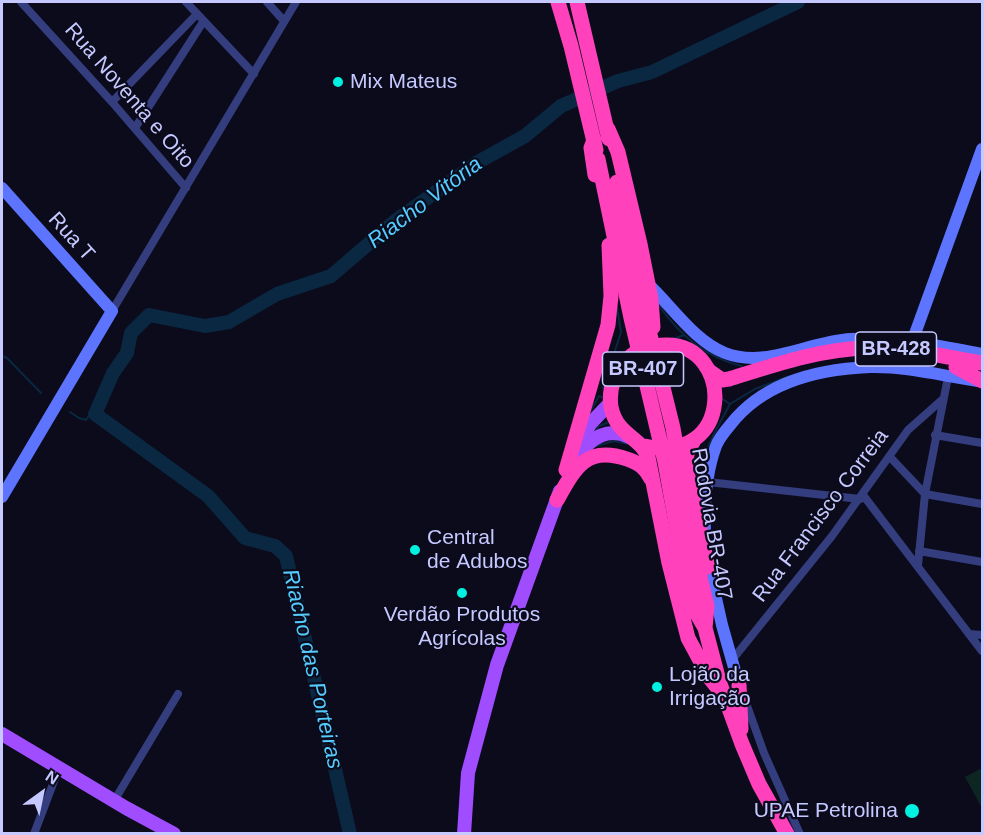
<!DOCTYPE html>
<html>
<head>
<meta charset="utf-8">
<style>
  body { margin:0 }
  #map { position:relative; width:984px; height:835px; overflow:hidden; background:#0b0b1c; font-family:Arial,sans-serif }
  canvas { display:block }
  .frame { position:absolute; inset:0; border:3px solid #c6c9ff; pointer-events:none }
  .north { position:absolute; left:12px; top:763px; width:60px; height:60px; -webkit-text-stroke:4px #0b0b1c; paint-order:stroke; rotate:33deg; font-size:16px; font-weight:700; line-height:24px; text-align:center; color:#c6c9ff }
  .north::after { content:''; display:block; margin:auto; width:21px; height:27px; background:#c6c9ff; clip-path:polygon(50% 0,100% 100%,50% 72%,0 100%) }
</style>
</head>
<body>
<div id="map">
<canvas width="984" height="835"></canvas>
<div class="frame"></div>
<div class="north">N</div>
</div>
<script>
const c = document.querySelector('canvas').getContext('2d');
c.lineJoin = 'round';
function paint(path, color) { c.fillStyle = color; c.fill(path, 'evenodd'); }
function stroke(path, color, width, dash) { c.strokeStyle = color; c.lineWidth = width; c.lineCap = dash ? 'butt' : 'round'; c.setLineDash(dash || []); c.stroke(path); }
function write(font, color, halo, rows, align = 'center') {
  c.font = font + ' Arial,sans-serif'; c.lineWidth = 4.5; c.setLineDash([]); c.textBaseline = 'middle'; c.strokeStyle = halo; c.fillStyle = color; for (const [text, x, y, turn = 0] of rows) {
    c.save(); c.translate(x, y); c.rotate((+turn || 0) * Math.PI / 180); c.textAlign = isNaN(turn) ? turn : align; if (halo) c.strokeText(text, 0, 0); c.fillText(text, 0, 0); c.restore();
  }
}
paint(new Path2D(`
  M982 768V808L965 777Z`), '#0e2621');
stroke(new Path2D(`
  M658 304C679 335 706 358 742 366
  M673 339 684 335
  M2 356 7 358 41 393
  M666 371 673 355
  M603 388 621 332 617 307
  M721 398 730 404
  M70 412 79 418 86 420 91 413 95 414
  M590 412 599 396 606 399
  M594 431 599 426 609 422
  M596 446 614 441 628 444
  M697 482V472L714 434 730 404 755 389 790 376`), '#0a2841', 2);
stroke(new Path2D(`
  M350 834 286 556 275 546 245 538 208 496 95 414 113 373 127 353 131 333 149 315 205 326 229 322 277 294 331 276 395 221 478 162 525 136 561 106 618 81 652 72 798 2`), '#0a2841', 14);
stroke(new Path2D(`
  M21 2 112 102 186 188
  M186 2 254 74
  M267 2 284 21
  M112 102 197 14
  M135 128 203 22
  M112 311 296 2
  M935 435 982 443
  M890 457 925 494 982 504
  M708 482 860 499
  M863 495 982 651
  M919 551 982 562
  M918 565 925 494 948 377
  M969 634 982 635
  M732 660 832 536 908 430 943 399
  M745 700 764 753 800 834
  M114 801 178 694
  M34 834 59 768`), '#343d7d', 8);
stroke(new Path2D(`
  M2 188 112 311 2 497
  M647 283C671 305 694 341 725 353 766 369 809 341 851 339 895 336 939 346 982 354
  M912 342 982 149
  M705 532C704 504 706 473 716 446 719 438 725 431 731 424 764 382 818 369 870 367 906 366 943 376 978 381
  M707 558 722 625 739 685`), '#5d74ff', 12);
stroke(new Path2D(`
  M578 445 590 424 611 402
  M579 455C591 437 609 427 629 437
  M2 734 126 808 174 834
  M464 834 468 773 497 665 560 491`), '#9f4dff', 14);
stroke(new Path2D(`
  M558 2 571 46 596 150
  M577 2 609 139
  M608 129 618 152 640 244 651 299 653 327
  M594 140 591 148 595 175
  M956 367 982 381
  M709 371 722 380 729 379C774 365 820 349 868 348 906 347 945 357 982 363
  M694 440 687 454 686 467 708 567
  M644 446C735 466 734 344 666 345 653 345 642 347 632 355 616 368 608 387 611 407 617 436 640 436 648 457L669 563 688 638 709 677 725 697
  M566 470 608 325 611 296 609 245
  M557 500C575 468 586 445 627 459 639 463 646 468 651 479
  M700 577 707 606 705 628
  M686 579 694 609 705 628 719 681 742 744 759 784 787 834
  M739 685 741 729`), '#ff41bb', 15);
stroke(new Path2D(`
  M598 159 631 318 665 462 686 579
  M617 182 639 290 673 428 700 577`), '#ff41bb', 15);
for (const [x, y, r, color] of [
  [338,82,6,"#00f1e1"],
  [415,550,6,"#00f1e1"],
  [462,593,6,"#00f1e1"],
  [657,687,6,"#00f1e1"],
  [912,811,8,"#00f1e1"]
]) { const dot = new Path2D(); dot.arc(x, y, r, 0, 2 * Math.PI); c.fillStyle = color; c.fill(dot); stroke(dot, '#0b0b1c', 2); }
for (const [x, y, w] of [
  [896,349,81],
  [643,369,81]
]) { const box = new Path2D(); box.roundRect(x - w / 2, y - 17, w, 34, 4.5); c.fillStyle = '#0b0b1c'; c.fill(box); stroke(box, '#c6c9ff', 1.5); }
write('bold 20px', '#c6c9ff', null, [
  ["BR-428",896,349],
  ["BR-407",643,369]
]);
write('21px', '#c6c9ff', '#0b0b1c', [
  ["Mix Mateus",350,82],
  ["Central",427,538],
  ["de Adubos",427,562],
  ["Verdão Produtos",462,615,"center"],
  ["Agrícolas",462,639,"center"],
  ["Lojão da",669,675],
  ["Irrigação",669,699],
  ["UPAE Petrolina",898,811,"right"]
], 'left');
write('21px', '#c6c9ff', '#0b0b1c', [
  ["Rua Noventa e Oito",129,96,49],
  ["Rua T",71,237,48],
  ["Rua Francisco Correia",821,516,-53],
  ["Rodovia BR-407",711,524,80]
]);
write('italic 22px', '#54ccff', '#0b0b1c', [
  ["Riacho Vitória",425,203,-37],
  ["Riacho das Porteiras",312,669,77]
]);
</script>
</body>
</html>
